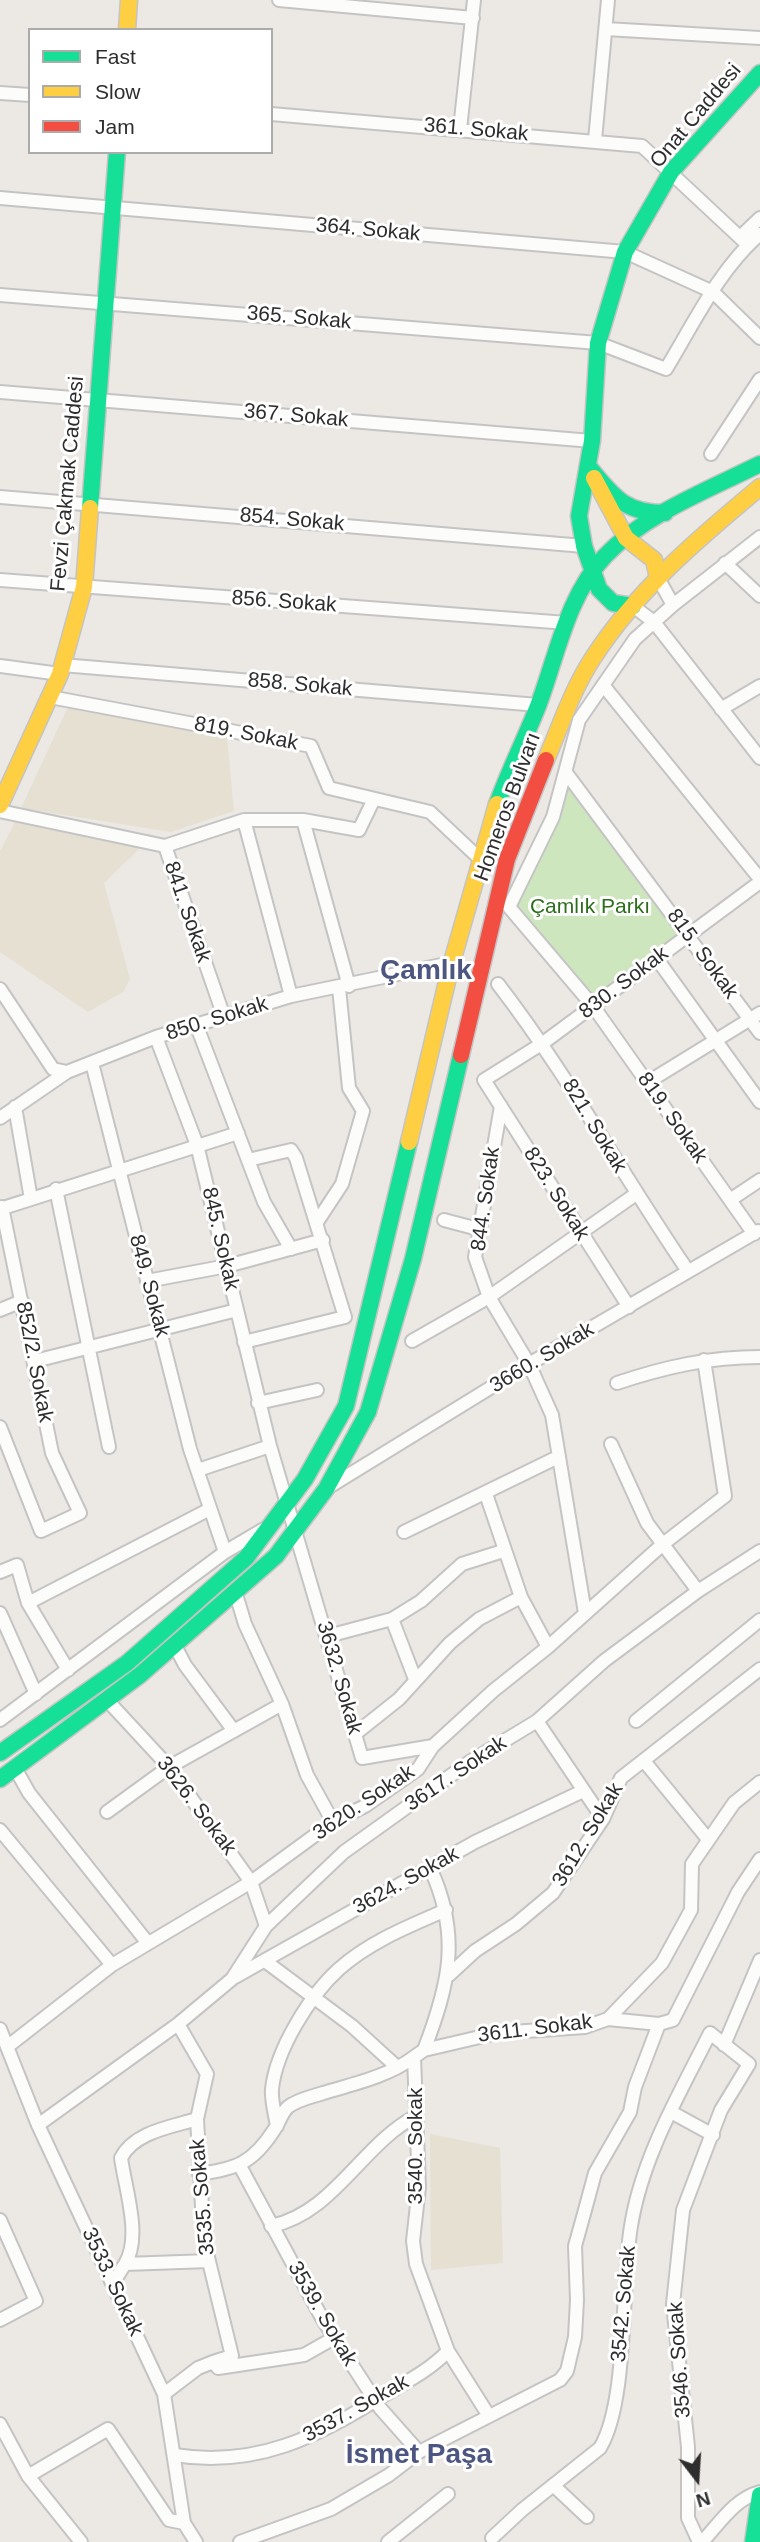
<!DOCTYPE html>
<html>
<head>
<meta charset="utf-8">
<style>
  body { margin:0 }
  #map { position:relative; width:760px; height:2542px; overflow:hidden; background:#ece8e4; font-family:Helvetica,sans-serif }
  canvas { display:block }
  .legend { position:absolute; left:28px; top:28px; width:245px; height:126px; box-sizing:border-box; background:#fff; border:2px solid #ababab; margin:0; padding:9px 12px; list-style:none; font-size:21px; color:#2e2e2e }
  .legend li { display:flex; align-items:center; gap:14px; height:35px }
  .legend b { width:35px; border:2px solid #ababab }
  .north { position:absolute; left:662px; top:2444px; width:70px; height:70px; -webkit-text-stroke:5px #fff; paint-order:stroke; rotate:163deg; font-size:19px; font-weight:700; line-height:28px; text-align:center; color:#2e2e2e }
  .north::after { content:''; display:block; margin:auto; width:24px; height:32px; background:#2e2e2e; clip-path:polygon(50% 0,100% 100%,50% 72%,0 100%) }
</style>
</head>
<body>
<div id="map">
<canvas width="760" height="2542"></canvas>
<ul class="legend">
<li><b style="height:9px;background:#16e098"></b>Fast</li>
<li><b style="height:9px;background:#ffcf43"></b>Slow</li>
<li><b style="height:9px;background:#f24e42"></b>Jam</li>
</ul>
<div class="north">N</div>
</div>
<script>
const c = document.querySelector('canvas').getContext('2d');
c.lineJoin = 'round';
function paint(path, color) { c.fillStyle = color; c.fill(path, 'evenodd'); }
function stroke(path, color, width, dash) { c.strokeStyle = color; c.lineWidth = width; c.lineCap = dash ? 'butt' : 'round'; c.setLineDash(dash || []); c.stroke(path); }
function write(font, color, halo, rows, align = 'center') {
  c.font = font + ' Helvetica,sans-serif'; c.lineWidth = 6; c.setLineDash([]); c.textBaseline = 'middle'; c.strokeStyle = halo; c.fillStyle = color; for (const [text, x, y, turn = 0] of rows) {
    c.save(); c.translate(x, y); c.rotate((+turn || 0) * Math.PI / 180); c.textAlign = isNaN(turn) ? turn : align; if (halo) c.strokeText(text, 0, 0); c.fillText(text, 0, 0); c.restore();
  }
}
paint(new Path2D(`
  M68 707 227 738 234 811 171 832 21 808Z
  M15 822 141 847 104 883 130 979 123 992 88 1012 0 952V851Z
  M430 2134 500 2148 503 2263 431 2270Z`), '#e6e0d3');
paint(new Path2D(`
  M567 774 689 935 593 1006 509 907Z`), '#cee6be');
const street = new Path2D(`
  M279 0 473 18
  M606 29 760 38
  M0 93 30 95
  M271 114 642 146 748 245
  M460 129 474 0
  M595 140 608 0
  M0 198 625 252 713 292 760 338
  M740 237 760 218
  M0 295 598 343 666 369C693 325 719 269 760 234
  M0 392 592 441
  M711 454 760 379
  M0 497 584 546
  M725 563 760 596
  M658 578 673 605
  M0 580 567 623
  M633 606 654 622 760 758
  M62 665 538 705
  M0 666 60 674
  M603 685 760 879
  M50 697 311 746 329 788 430 812 480 859
  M721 709 760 686
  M567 774 760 1033
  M0 811 165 846 224 1017
  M244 820 291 996
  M303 820 349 986
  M165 846 244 820H303L359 830 374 799
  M657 959 760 1102
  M498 984C568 1075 623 1176 688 1271
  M0 989 53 1069 67 1072
  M196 1024 264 1202 291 1249
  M156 1037 197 1145 270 1446 362 1758 433 1746
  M92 1063 190 1449 225 1552
  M648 1082 760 1013
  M501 1106 475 1257 489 1297 529 1364 552 1415 585 1613
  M15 1107 31 1199
  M0 1118 67 1072 156 1037 291 996 451 963
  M56 1189 109 1447
  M730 1200 760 1180
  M0 1209 238 1133
  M444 1220 478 1229
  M317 1222 342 1184 363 1111 349 1088 339 988
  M754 1234 593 1006 509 907 553 817 579 720 635 639 673 605 760 537
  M147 1281 227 1266 323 1240
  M629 1307 484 1080 543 1043 760 882
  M0 1310 22 1301
  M412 1341 489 1297 636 1194
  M244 1342 345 1317 296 1158 291 1150 248 1160
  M35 1361 237 1310
  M617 1383C665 1367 709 1357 760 1357
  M258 1403 317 1390
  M0 1427 41 1531 80 1513 52 1453 2 1207
  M611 1444 647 1523 698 1591
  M198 1470 270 1446
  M329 1487 529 1364 758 1231
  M486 1494 521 1597 548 1647
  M404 1532 558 1457
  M0 1572 17 1565 28 1603 68 1670
  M235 1591 245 1624 282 1704 307 1775 333 1822
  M28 1603 210 1509
  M0 1613 36 1694
  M392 1619 415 1679
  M328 1636 392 1619 421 1601 462 1564 503 1551
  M174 1644 185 1665 234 1731
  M107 1700 169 1767 251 1882 266 1926
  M0 1720 225 1552 264 1529
  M537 1721 603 1819
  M636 1721 760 1620
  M355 1734 399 1699 450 1643 479 1619 521 1597
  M644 1761 707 1838
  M15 1768 29 1793 147 1942
  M107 1812 169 1767 282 1704
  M0 1830 112 1965
  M431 1870C461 1936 449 1985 424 2050L414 2057 419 2187 413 2241 416 2264 448 2351 489 2416
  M265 1961 352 2026 397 2067
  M449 1975 475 1951 516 1924 553 1893 603 1819 621 1778 760 1669
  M235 1977 475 1842 583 1791
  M608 2019 659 2024 673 2020 738 1892 760 1859
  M178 2024 207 2074 197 2119 204 2241 232 2356 213 2362
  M0 2029 38 2125 164 2394 184 2523 196 2542
  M724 2045 760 1960
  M7 2047 112 1965 251 1882 333 1822 365 1806 418 1769 433 1746 493 1691 548 1647 663 1544 725 1496 704 1360
  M424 2050 497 2033 585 2027 608 2019 662 1963 691 1910 692 1864 734 1803 760 1782
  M671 2112 713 2135
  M38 2125 178 2024 232 1979 266 1926 344 1852 471 1761 537 1721 604 1661 698 1591 760 1551
  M277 2126C275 2114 271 2100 272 2089 276 2050 310 1995 339 1969 369 1942 409 1926 446 1910
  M240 2166 323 2320 380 2408 419 2452
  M199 2174C236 2169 253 2163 274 2130 279 2123 282 2112 288 2107 298 2099 312 2097 323 2093 354 2084 389 2076 414 2057
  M0 2220 36 2301 0 2320
  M271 2226C334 2213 362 2144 416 2116
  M125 2264C142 2237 125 2188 121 2158 134 2132 171 2127 197 2119
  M113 2283 125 2264 209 2261
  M164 2394 198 2368 213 2362 218 2368 304 2355 334 2338
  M0 2424 28 2476 81 2542
  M174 2455C257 2468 317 2437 386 2394 408 2381 431 2369 448 2351
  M28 2476 108 2429 169 2520 184 2523
  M553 2485 587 2517
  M492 2538 522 2510 600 2448C628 2402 621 2285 631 2226 642 2157 679 2095 710 2033L749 2064 721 2110 683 2210 673 2304 688 2447V2518L699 2542
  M240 2542 331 2509 389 2475 419 2452 560 2380 567 2371 575 2337 577 2300 575 2246 585 2210 595 2173 630 2112 635 2087 659 2024
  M388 2542 448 2494
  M702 2542C720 2523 734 2499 760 2492`);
const fast = new Path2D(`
  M588 466C613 495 623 513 665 513
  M90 508 117 152
  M633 606 613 603 599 589 584 546 579 516 592 441 598 343 625 252 671 172 760 73
  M497 804C509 771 525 739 538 706 557 656 567 596 605 556 645 514 708 490 760 464
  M0 1753 127 1663 246 1558 305 1479 346 1406 409 1142
  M0 1779 140 1675 276 1556 326 1489 368 1412 413 1259 461 1055
  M753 2542 760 2495`);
const slow = new Path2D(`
  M127 30 129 0
  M594 478 626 538 654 560 658 578
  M546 760C560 727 573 688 593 658 636 591 700 537 760 487
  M0 805 60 674 84 587 90 508
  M409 1142 450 969 497 804`);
const jam = new Path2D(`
  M461 1055 507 859 546 760`);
stroke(street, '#c5c4c5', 16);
stroke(fast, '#c5c4c5', 19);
stroke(slow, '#c5c4c5', 19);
stroke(jam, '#c5c4c5', 19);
stroke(street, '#fcfcfb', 12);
stroke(fast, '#16e098', 16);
stroke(slow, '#ffcf43', 16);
stroke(jam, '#f24e42', 16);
write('21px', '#2e2e2e', '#fff', [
  ["Onat Caddesi",696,116,-50],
  ["361. Sokak",476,130,5],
  ["364. Sokak",368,230,5],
  ["365. Sokak",299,318,5],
  ["367. Sokak",296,416,5],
  ["Fevzi Çakmak Caddesi",68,484,-85],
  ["854. Sokak",292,520,5],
  ["856. Sokak",284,602,4],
  ["858. Sokak",300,685,5],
  ["819. Sokak",246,734,11],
  ["Homeros Bulvarı",508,807,-70],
  ["841. Sokak",187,912,71],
  ["815. Sokak",702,954,54],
  ["830. Sokak",624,983,-37],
  ["850. Sokak",217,1019,-17],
  ["819. Sokak",672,1118,55],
  ["821. Sokak",594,1126,59],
  ["823. Sokak",556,1194,58],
  ["844. Sokak",486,1199,-82],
  ["845. Sokak",220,1239,77],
  ["849. Sokak",149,1286,75],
  ["3660. Sokak",542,1358,-31],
  ["852/2. Sokak",34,1362,79],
  ["3632. Sokak",339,1678,74],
  ["3617. Sokak",456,1774,-34],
  ["3620. Sokak",364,1803,-34],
  ["3626. Sokak",196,1806,53],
  ["3612. Sokak",588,1835,-59],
  ["3624. Sokak",406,1881,-29],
  ["3611. Sokak",535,2029,-7],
  ["3540. Sokak",416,2146,-90],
  ["3535. Sokak",203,2197,-95],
  ["3533. Sokak",112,2282,65],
  ["3542. Sokak",624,2304,-85],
  ["3539. Sokak",322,2314,60],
  ["3546. Sokak",680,2360,-94],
  ["3537. Sokak",356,2409,-29]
]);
write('21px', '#2c6e1b', '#fff', [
  ["Çamlık Parkı",590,907]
]);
write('bold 28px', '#4d5680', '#fff', [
  ["Çamlık",426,971],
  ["İsmet Paşa",419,2455]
]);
</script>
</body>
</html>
